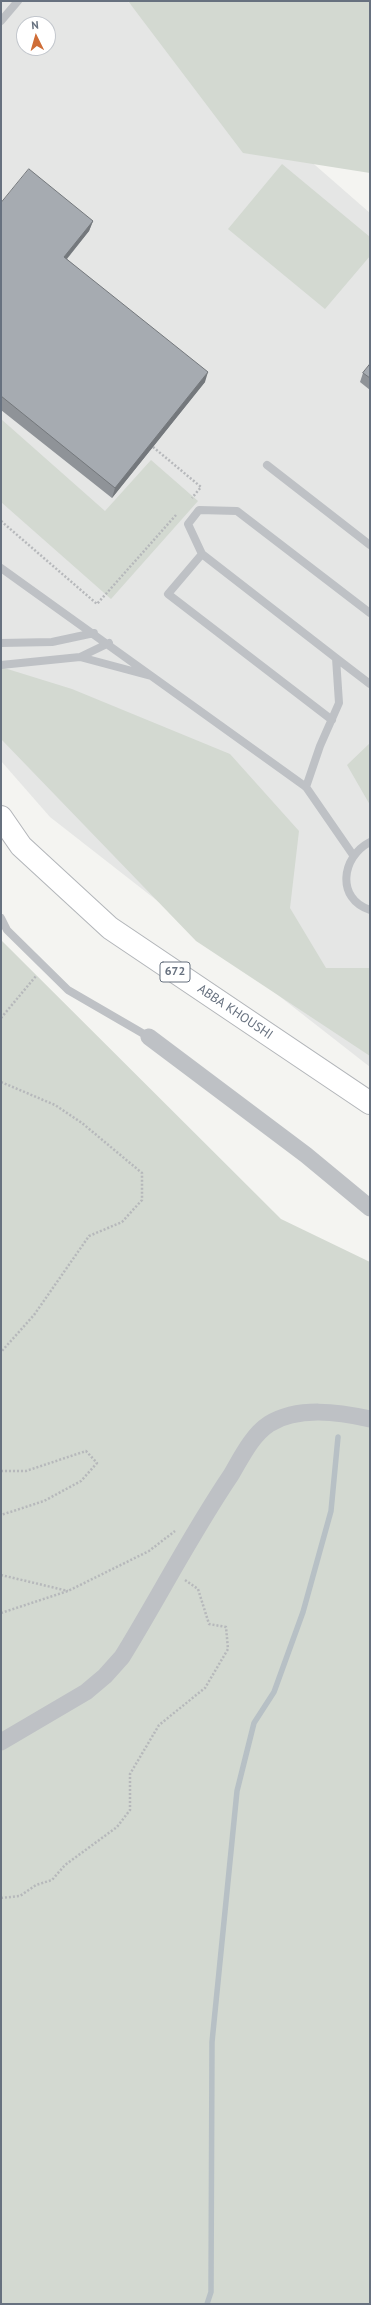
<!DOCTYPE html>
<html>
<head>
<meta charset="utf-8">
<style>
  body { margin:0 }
  #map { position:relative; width:371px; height:2305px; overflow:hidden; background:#f4f4f1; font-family:"PT Sans",sans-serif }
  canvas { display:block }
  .frame { position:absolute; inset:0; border:2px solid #67717f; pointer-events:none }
  .north { position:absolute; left:16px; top:16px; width:40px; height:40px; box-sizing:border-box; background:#fff; border:1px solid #c2c6cc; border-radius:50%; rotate:355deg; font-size:11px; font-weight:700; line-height:16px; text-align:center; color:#67717f }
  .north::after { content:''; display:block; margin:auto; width:14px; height:18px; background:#cf6d37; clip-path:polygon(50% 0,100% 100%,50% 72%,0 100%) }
</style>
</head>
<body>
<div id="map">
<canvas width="371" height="2305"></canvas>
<div class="frame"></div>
<div class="north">N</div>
</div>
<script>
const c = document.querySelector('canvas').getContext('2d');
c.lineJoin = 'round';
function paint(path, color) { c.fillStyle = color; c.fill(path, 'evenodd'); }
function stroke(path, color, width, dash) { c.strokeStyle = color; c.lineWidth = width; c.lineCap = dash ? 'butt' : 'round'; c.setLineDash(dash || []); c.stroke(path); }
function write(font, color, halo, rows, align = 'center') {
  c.font = font + ' "PT Sans",sans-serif'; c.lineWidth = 4; c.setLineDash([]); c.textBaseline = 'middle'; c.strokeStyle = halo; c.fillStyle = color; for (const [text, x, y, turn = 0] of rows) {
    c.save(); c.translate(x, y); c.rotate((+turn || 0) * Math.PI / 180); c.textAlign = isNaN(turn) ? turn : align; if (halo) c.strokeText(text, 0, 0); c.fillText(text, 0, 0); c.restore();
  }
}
paint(new Path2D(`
  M1 1H127L370 213V1067L50 817 1 761ZM24 24H48V48H24Z`), '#e5e6e5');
paint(new Path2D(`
  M128 1H370V173L243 153Z
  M282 164 370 237V256L325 309 228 229Z
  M1 419 105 511 151 460 198 501 111 599 1 502Z
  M1 667 72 689 230 754 299 831 290 908 326 968H370V1056L196 941 1 739Z
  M370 743V805L347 765Z
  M1 940 281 1219 370 1262V2304H1Z`), '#d3d9d1');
stroke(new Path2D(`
  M207 2304 211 2292 212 2042 237 1791 254 1723 274 1692 303 1612 331 1511 338 1437`), '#b7c0c5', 5.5);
const primary = new Path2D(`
  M1 817 21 846 110 928 370 1103`);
stroke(primary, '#b2b5b9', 24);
stroke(new Path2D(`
  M153 447 201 487 192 498
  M1 521 97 604 176 515
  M1 1018 36 976
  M1 1082 55 1105 82 1123 142 1173V1200L122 1222 89 1236 34 1315 1 1352
  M1 1471H26L86 1451 97 1463 81 1481 44 1501 1 1515
  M1 1575 68 1591
  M1 1613 68 1591 149 1551 175 1531
  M1 1898 20 1896 36 1885 52 1880 65 1865 117 1827 130 1810V1774L159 1725 205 1688 228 1649 226 1627 209 1624 198 1589 185 1580`), '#b6b8bb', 2.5, [2, 2]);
stroke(new Path2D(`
  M1 21 18 1
  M267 465 370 545
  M202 554 168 594 332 720
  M1 568 306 787 353 855
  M1 643 52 642 94 633
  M80 657 151 676
  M336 658 202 554 188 524 199 510 237 511 370 613
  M1 665 80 657 109 643
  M306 787 320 746 339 703 336 658 370 684
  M370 842C341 857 336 899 370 910
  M1 918 7 930 68 990 149 1037`), '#bec1c5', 8);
stroke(new Path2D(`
  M149 1037 306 1155 370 1208
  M1 1742 86 1692 105 1676 122 1657C159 1597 191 1534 231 1475 241 1458 252 1435 269 1424 298 1406 339 1412 370 1419`), '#bec1c5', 17);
stroke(primary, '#fff', 22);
paint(new Path2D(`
  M1 203 93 221 89 231 67 259 205 382 112 498 1 410Z
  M370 364V390L360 382 363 373Z`), '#8f9398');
paint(new Path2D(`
  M93 221 89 231 60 267 64 257Z
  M208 372 205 382 112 498 115 488Z`), '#74787c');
const building = new Path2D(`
  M29 169 93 221 64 257 208 372 115 488 1 396V203Z
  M370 364V378L363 373Z`);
paint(building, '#a6abb1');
stroke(building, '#74787c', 1);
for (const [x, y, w] of [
  [175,972,30]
]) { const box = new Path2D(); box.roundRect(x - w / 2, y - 10, w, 20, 3); c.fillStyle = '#fff'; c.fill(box); stroke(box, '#67717f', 1); }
write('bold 12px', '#67717f', null, [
  ["672",175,972]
]);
write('13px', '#67717f', '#fff', [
  ["ABBA KHOUSHI",235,1012,34]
]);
</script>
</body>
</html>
